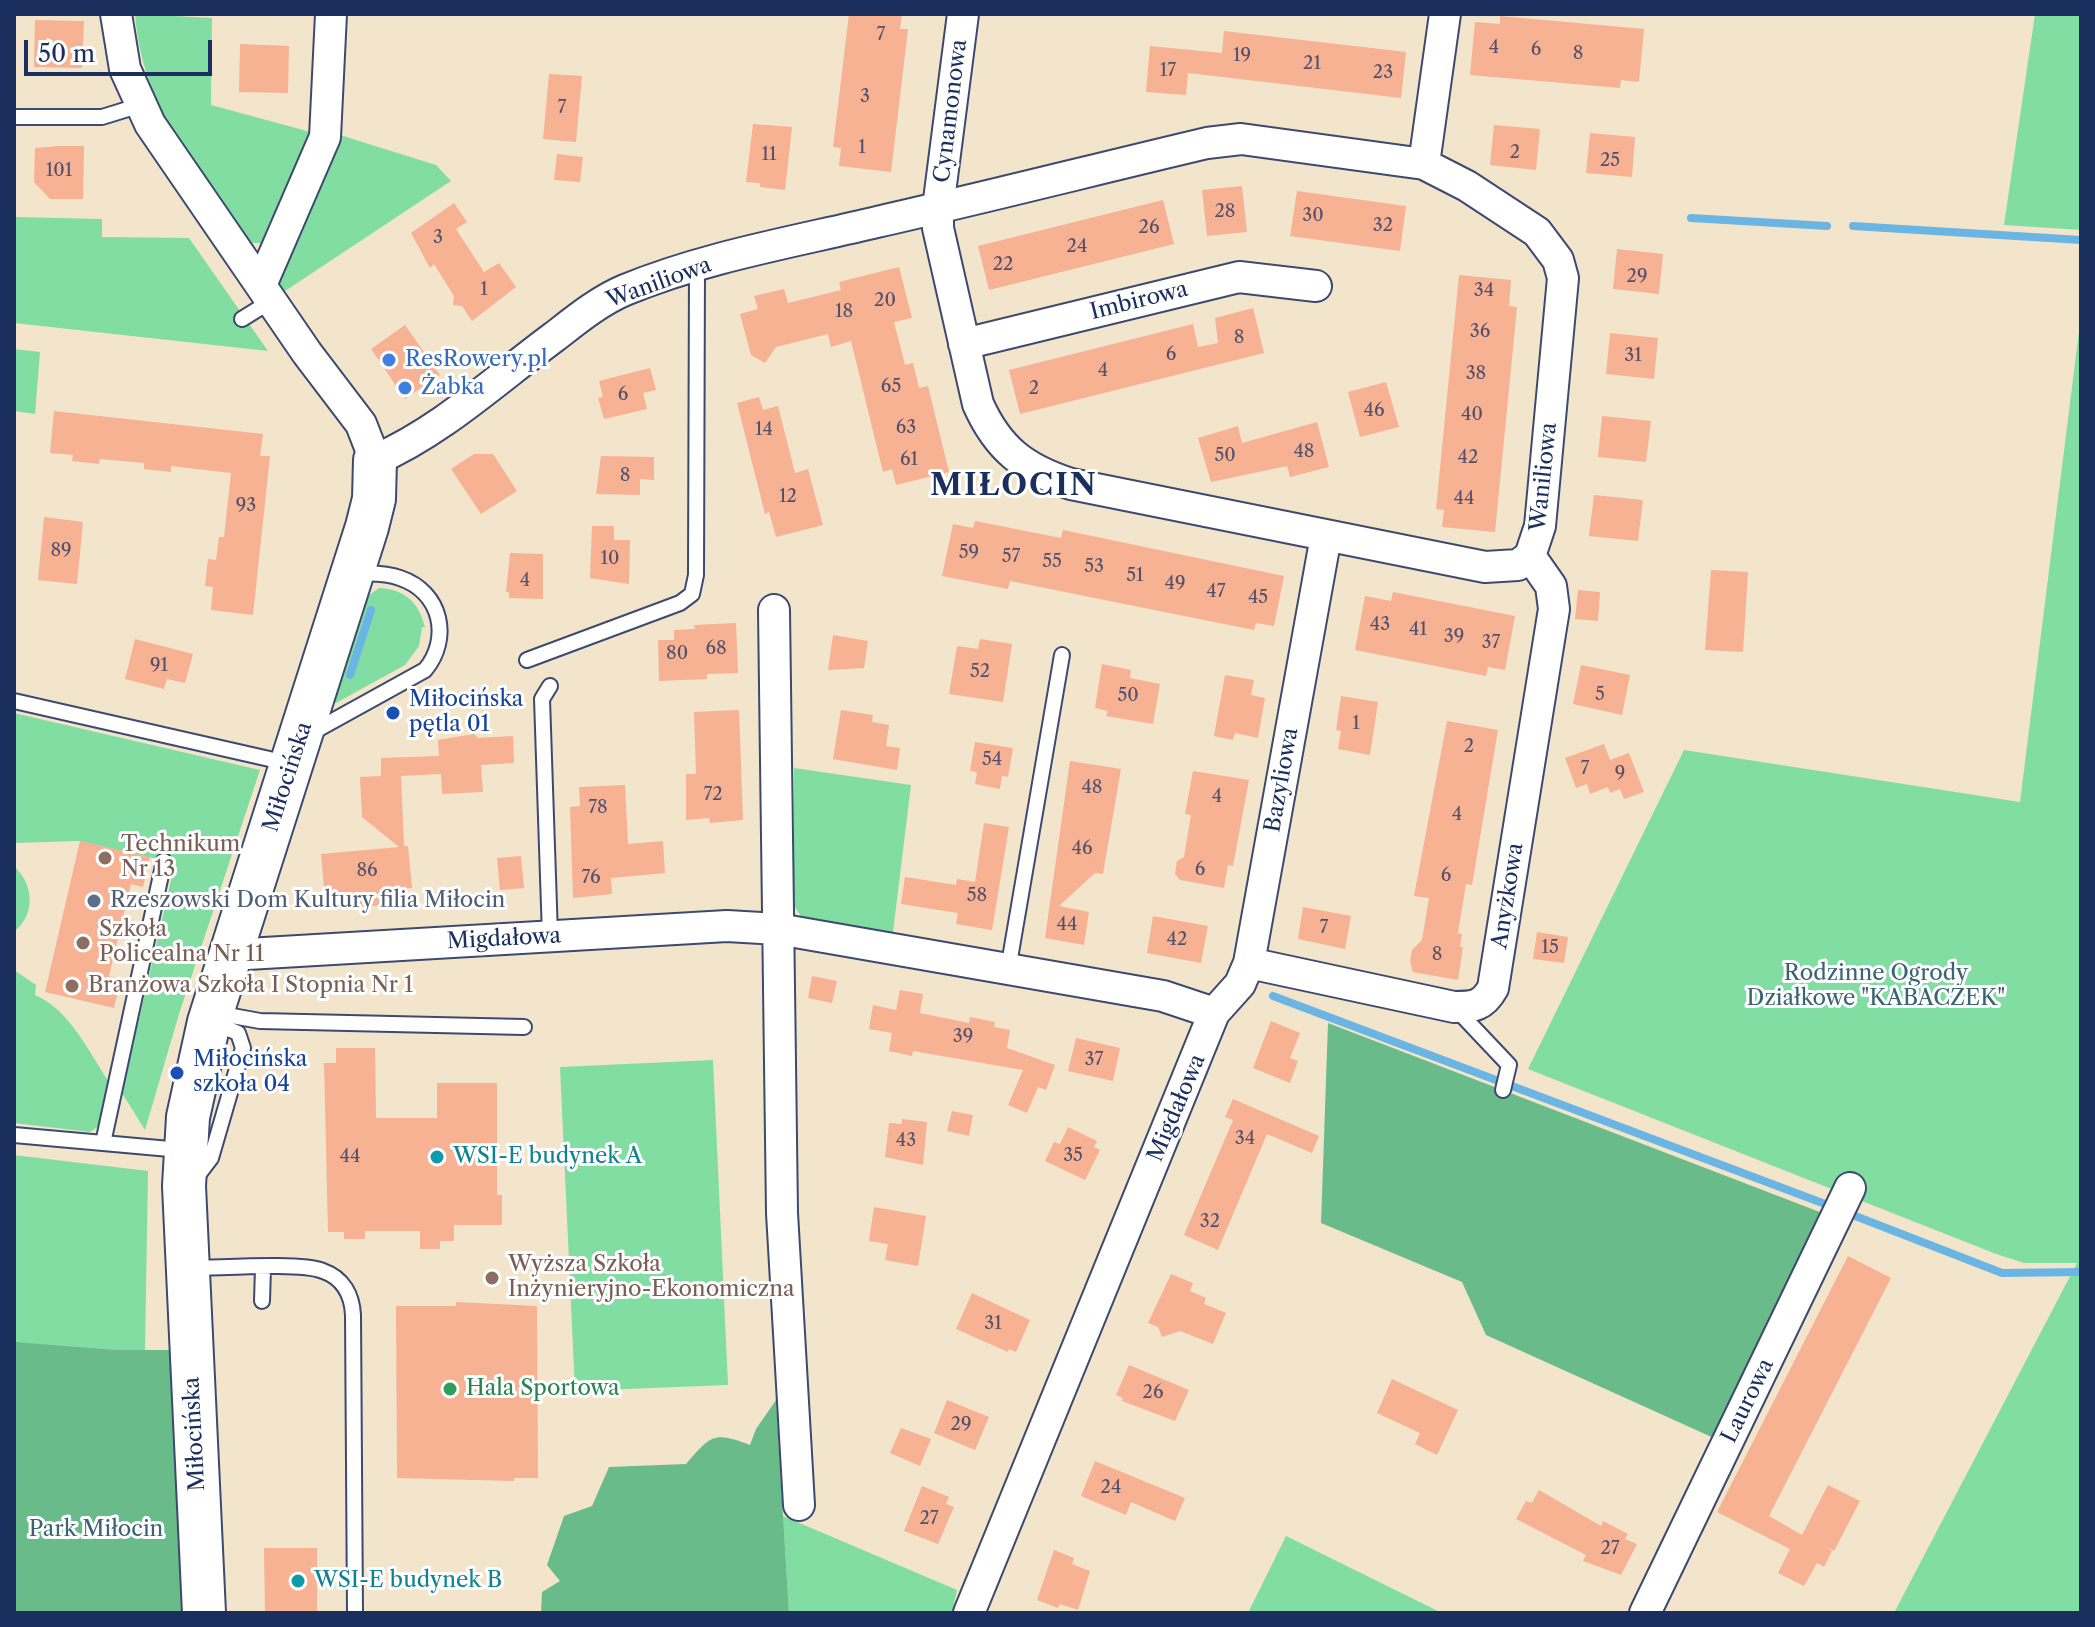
<!DOCTYPE html>
<html>
<head>
<meta charset="utf-8">
<style>
  body { margin:0 }
  #map { position:relative; width:2095px; height:1627px; overflow:hidden; background:#f3e5cc; font-family:"Libre Caslon Text",serif }
  canvas { display:block }
  .frame { position:absolute; inset:0; border:16px solid #1b2f5e; pointer-events:none }
  .scale { position:absolute; left:24px; top:40px; width:188px; height:36px; box-sizing:border-box; border:4px solid #1b2f5e; border-top:0; padding-left:10px; font-size:24px; line-height:28px; white-space:nowrap; color:#1b2f5e; -webkit-text-stroke:6px #fff; paint-order:stroke }
</style>
</head>
<body>
<div id="map">
<canvas width="2095" height="1627"></canvas>
<div class="frame"></div>
<div class="scale">50 m</div>
</div>
<script>
const c = document.querySelector('canvas').getContext('2d');
c.lineJoin = 'round';
function paint(path, color) { c.fillStyle = color; c.fill(path, 'evenodd'); }
function stroke(path, color, width, dash) { c.strokeStyle = color; c.lineWidth = width; c.lineCap = dash ? 'butt' : 'round'; c.setLineDash(dash || []); c.stroke(path); }
function write(font, color, halo, rows, align = 'center') {
  c.font = font + ' "Libre Caslon Text",serif'; c.lineWidth = 6; c.setLineDash([]); c.textBaseline = 'middle'; c.strokeStyle = halo; c.fillStyle = color; for (const [text, x, y, turn = 0] of rows) {
    c.save(); c.translate(x, y); c.rotate((+turn || 0) * Math.PI / 180); c.textAlign = isNaN(turn) ? turn : align; if (halo) c.strokeText(text, 0, 0); c.fillText(text, 0, 0); c.restore();
  }
}
paint(new Path2D(`
  M135 14 212 18 211 105 318 134 264 243H247C196 168 142 107 135 14Z
  M2035 14H2081V230L2004 225Z
  M340 135 436 165 451 181 282 293 276 278Z
  M14 217 102 219V237L189 238 268 351 14 323Z
  M2081 315V1613H1894L2077 1263H2024L1996 1254 1528 1069 1684 750 2020 802Z
  M14 349 40 352 35 414 14 411Z
  M379 588C404 589 419 602 425 627H422L419 646 405 665 336 703 331 701 357 604Z
  M14 713 260 770 179 1014 145 1130 122 1093 175 863 79 841 14 843Z
  M794 768 911 785 892 940 807 925 794 906Z
  M14 866C34 885 36 914 14 932Z
  M14 970 36 985 35 995C69 1009 89 1052 109 1082L99 1126 90 1132 14 1123Z
  M713 1060 728 1385 575 1391 560 1067Z
  M14 1155 148 1171 145 1350 115 1351 14 1411Z
  M783 1516 957 1590 952 1613H789Z
  M1286 1536 1442 1613H1248Z`), '#82dda3');
paint(new Path2D(`
  M1328 1023 1825 1214 1716 1439 1486 1335 1462 1282 1321 1223Z
  M14 1342 115 1350H171L183 1613H14Z
  M776 1400 789 1613H541L542 1592 560 1581 547 1565 564 1516 592 1506 609 1467 686 1464C711 1435 714 1431 750 1445L756 1429Z`), '#69bc89');
stroke(new Path2D(`
  M1691 218 1827 226
  M1853 226 2081 240
  M350 675 371 610
  M1273 996 1833 1207
  M1845 1212 2002 1273 2081 1272`), '#6ab5e3', 8);
paint(new Path2D(`
  M849 14H902L900 29H908L891 172 839 166 841 148 833 147Z
  M1500 16 1644 29 1639 82 1621 80 1620 88 1470 75 1475 22 1500 24Z
  M35 20 84 21 82 68 34 67Z
  M1224 31 1406 52 1401 98 1188 73 1186 95 1146 92 1150 46 1222 53Z
  M240 44 289 46 288 93 239 92Z
  M549 74 582 76 576 142 543 139Z
  M753 124 792 127 785 190 760 187V183L746 182Z
  M1494 125 1540 129 1536 170 1490 165Z
  M1590 133 1635 137 1632 177 1586 173Z
  M59 146H84L83 199H50L34 182 35 148Z
  M557 154 583 157 580 182 554 180Z
  M1242 186 1247 232 1207 236 1202 190Z
  M1297 191 1406 206 1400 251 1290 236Z
  M1163 200 1174 244 989 290 978 246Z
  M454 203 467 222 456 229 484 272 499 263 516 287 472 321 462 306 453 305 454 296 434 264 430 268 411 233Z
  M1617 249 1663 254 1659 294 1613 289Z
  M899 267 912 318 894 322 905 365 913 363 919 388 928 386 949 472 896 485 892 469 883 472 851 341 831 347 828 334 776 347 765 363 751 355 740 314 758 309 754 296 784 289 788 303 841 290 839 282Z
  M1459 275 1511 280 1509 306 1517 307 1495 532 1442 527 1444 510 1436 509Z
  M1253 308 1264 353 1020 414 1009 370 1193 324 1198 347 1218 343 1215 318Z
  M405 325 440 375 405 399 371 349Z
  M1610 333 1658 338 1654 379 1606 374Z
  M650 368 656 390 643 393 647 409 604 419 598 398 603 397 599 381Z
  M1386 382 1399 427 1360 437 1348 392Z
  M759 397 763 410 778 406 795 473 808 469 823 525 776 537 769 512 765 514 737 403Z
  M54 411 263 434 260 456H270L253 615 211 610 213 587 205 586 208 559 216 560 219 537H224L231 473 171 466V472L144 469V463L100 459 99 464 72 461 73 455 50 453Z
  M1602 416 1651 421 1646 462 1598 457Z
  M1317 422 1329 467 1290 477 1287 466 1211 482 1198 438 1238 426 1242 443Z
  M474 454H493L517 491 481 514 451 469Z
  M601 456 654 457V480L640 479V495L596 494Z
  M1594 495 1643 500 1638 541 1589 536Z
  M44 517 83 522 77 584 38 580Z
  M975 521 1061 538 1063 530 1284 576 1274 626 1256 623 1254 630 1010 581 1008 589 942 576 953 524 973 528Z
  M592 526H614V540H630L629 584 590 578Z
  M510 553 543 554V599L509 598V592H506Z
  M1711 570 1748 572 1743 652 1705 650Z
  M1578 590 1600 592 1598 621 1575 619Z
  M1393 592 1515 616 1505 670 1488 667 1486 676 1355 650 1365 596 1391 601Z
  M736 623 738 673 707 674V679L659 681 658 640H674V630L695 629 694 625Z
  M833 635 868 641 864 668 828 670Z
  M135 639 193 654 185 683 167 679 164 689 125 679Z
  M980 639 1012 644 1003 702 949 694 957 646 978 649Z
  M1102 664 1131 670 1130 678 1160 684 1153 724 1106 716 1108 711 1095 708Z
  M1581 665 1630 675 1622 715 1573 704Z
  M1225 675 1254 680 1251 695 1265 698 1258 738 1235 733 1233 740 1214 736Z
  M1341 696 1378 702 1370 755 1338 749 1341 731 1336 730Z
  M739 710 743 820 710 823 709 818 686 820V774H696L694 712Z
  M841 710 873 715 872 722 889 725 886 746 900 748 897 770 833 759Z
  M1447 721 1498 730 1472 885 1466 884 1458 933 1462 934 1460 947H1463L1458 980 1413 972 1410 961 1412 950 1422 940 1429 898 1414 896Z
  M474 734 478 738 513 736 514 763 481 765 483 792 442 794 441 774 401 776 404 846H408L412 888 392 890 394 904 343 909 342 897 325 899 321 854 399 847 362 817 360 777 381 776V758L439 756 438 740Z
  M975 742 1013 748 1008 777 1002 776 1000 789 975 784 977 772 970 771Z
  M1604 744 1610 760 1629 753 1644 792 1624 799 1620 789 1610 793 1608 787 1590 794 1587 784 1576 788 1565 758Z
  M1070 761 1121 769 1103 874 1095 873 1059 906 1089 912 1084 945 1045 938Z
  M1193 771 1249 780 1233 866 1228 865 1224 888 1180 880 1175 874 1177 861 1184 857 1191 815 1185 814Z
  M625 785 628 844 663 841 665 873 611 878 612 894 573 898 570 807 580 806 579 787Z
  M984 823 1009 827 992 930 956 924 958 913 901 904 905 877 956 885 957 879 975 882Z
  M80 841 150 857 143 887 131 884 109 976 121 979 114 1008 45 992Z
  M521 856 524 888 500 890 497 858Z
  M1303 907 1351 916 1345 949 1298 939Z
  M1153 916 1208 926 1201 963 1147 953Z
  M1537 932 1568 937 1564 963 1533 959Z
  M812 976 837 981 832 1003 808 998Z
  M900 990 923 994 920 1013 969 1023 970 1017 995 1022 994 1027 1010 1030 1007 1048 1055 1065 1046 1090 1038 1087 1027 1113 1008 1105 1023 1070 913 1051 912 1056 889 1051 892 1033 869 1029 873 1005 896 1010Z
  M1271 1021 1300 1033 1290 1058 1298 1061 1290 1083 1253 1068Z
  M1076 1038 1120 1048 1113 1081 1068 1071Z
  M336 1048H375L376 1118H437V1083H497V1195H502V1225H454V1241H440V1249H420V1231H365V1239H344V1232H328L324 1063H336Z
  M1233 1099 1319 1136 1312 1153 1267 1134 1218 1250 1184 1235 1233 1120 1225 1117Z
  M952 1111 973 1115 969 1136 947 1131Z
  M902 1119 927 1122 923 1165 885 1157 889 1123 902 1124Z
  M1068 1127 1097 1141 1094 1147 1100 1150 1085 1180 1045 1161 1054 1142 1060 1144Z
  M874 1207 926 1216 918 1266 885 1260 888 1244 869 1241Z
  M1848 1256 1891 1278 1769 1516 1802 1535 1828 1485 1860 1501 1834 1551 1825 1546 1832 1551 1824 1567 1817 1563 1804 1586 1778 1573 1790 1549 1717 1512Z
  M1171 1274 1193 1283 1190 1291 1206 1298 1204 1304 1226 1313 1213 1344 1180 1331 1162 1337 1158 1327 1148 1323Z
  M972 1293 1030 1320 1016 1352 1009 1349 1008 1352 956 1329Z
  M456 1302 537 1306 538 1478H514V1481L397 1478 396 1306H456Z
  M1129 1365 1189 1390 1175 1421 1122 1401 1123 1398 1116 1395Z
  M1392 1379 1458 1410 1437 1455 1415 1444 1420 1433 1377 1413Z
  M947 1400 989 1417 975 1450 934 1433Z
  M901 1428 931 1439 920 1466 890 1453Z
  M1095 1461 1185 1498 1175 1521 1131 1502 1126 1515 1081 1496Z
  M922 1486 949 1497 946 1504 954 1507 938 1544 904 1531Z
  M1539 1490 1601 1526 1603 1521 1628 1534 1625 1539 1637 1544 1621 1575 1583 1561 1586 1555 1516 1519 1526 1501 1532 1503Z
  M264 1548H317V1613H265Z
  M1054 1550 1074 1558 1072 1564 1090 1571 1078 1610 1060 1604 1058 1608 1037 1600Z`), '#f7b193');
const lane = new Path2D(`
  M14 117H102L141 105
  M242 319 271 301
  M527 660 680 603 692 594 696 575 697 266
  M14 701 287 763
  M311 733 425 670C451 639 442 592 400 578 386 573 371 573 356 574
  M550 936 542 699 550 686
  M1008 970 1062 655
  M1456 1009 1509 1065 1503 1090
  M216 1013 260 1021 524 1027
  M14 1135 181 1150
  M103 1143 164 861
  M195 1179 211 1158 243 1048 238 1033 211 1022
  M192 1268C221 1268 300 1262 323 1271 343 1278 352 1295 353 1315L355 1613
  M262 1301 263 1268`);
const street = new Path2D(`
  M116 14 125 69 150 124 307 353 361 424 375 460C440 432 497 379 554 337 576 320 599 301 625 290 705 257 793 242 877 222 987 197 1097 169 1207 143L1241 139 1424 164 1467 186 1537 232 1558 260 1563 278 1540 526 1530 556 1518 565 1485 567 1071 484C1024 469 998 449 978 404L938 228V208L963 14
  M1424 164 1445 14
  M261 285 325 137 331 14
  M964 344 1239 277 1316 286
  M774 610 782 1213 799 1505
  M230 955 727 926 778 929 1163 996 1214 1013
  M1249 963 1454 1007C1474 1007 1483 1006 1493 988L1554 609 1551 586 1530 556
  M969 1613 1214 1013 1240 984 1249 963 1326 536
  M1645 1613 1850 1188`);
const secondary = new Path2D(`
  M204 1613 184 1186 188 1117 209 1022 367 527 374 499 375 460`);
stroke(lane, '#3b4a6e', 18);
stroke(street, '#3b4a6e', 34);
stroke(secondary, '#3b4a6e', 46);
stroke(lane, '#fff', 14);
stroke(street, '#fff', 30);
stroke(secondary, '#fff', 42);
for (const [x, y, r, color] of [
  [389,360,8,"#3f7fe0"],
  [405,388,8,"#3f7fe0"],
  [393,713,8,"#1a4fb4"],
  [105,858,8,"#8d6e63"],
  [94,901,8,"#5c6f8a"],
  [83,943,8,"#8d6e63"],
  [72,986,8,"#8d6e63"],
  [177,1073,8,"#1a4fb4"],
  [437,1157,8,"#0f9aa8"],
  [492,1278,8,"#8d6e63"],
  [450,1389,8,"#2e9e5b"],
  [298,1581,8,"#0f9aa8"]
]) { const dot = new Path2D(); dot.arc(x, y, r, 0, 2 * Math.PI); c.fillStyle = color; c.fill(dot); stroke(dot, '#fff', 3); }
write('18px', '#52506b', null, [
  ["7",881,35],
  ["4",1494,48],
  ["6",1536,50],
  ["8",1578,54],
  ["19",1242,56],
  ["21",1312,64],
  ["17",1168,71],
  ["23",1383,73],
  ["3",865,97],
  ["7",562,108],
  ["1",862,148],
  ["2",1515,153],
  ["11",769,155],
  ["25",1610,161],
  ["101",59,171],
  ["28",1225,212],
  ["30",1313,216],
  ["32",1383,226],
  ["26",1149,228],
  ["3",438,238],
  ["24",1077,247],
  ["22",1003,265],
  ["29",1637,277],
  ["1",484,290],
  ["34",1484,291],
  ["20",885,301],
  ["18",844,312],
  ["36",1480,332],
  ["8",1239,338],
  ["6",1171,355],
  ["31",1633,356],
  ["4",1103,371],
  ["38",1476,374],
  ["65",891,387],
  ["2",1034,389],
  ["6",623,395],
  ["46",1374,411],
  ["40",1472,415],
  ["63",906,428],
  ["14",764,430],
  ["48",1304,452],
  ["50",1225,456],
  ["42",1468,458],
  ["61",909,460],
  ["8",625,476],
  ["12",788,497],
  ["44",1464,499],
  ["93",246,506],
  ["89",61,551],
  ["59",969,553],
  ["57",1011,557],
  ["10",610,559],
  ["55",1052,562],
  ["53",1094,567],
  ["51",1135,576],
  ["4",525,581],
  ["49",1175,584],
  ["47",1216,592],
  ["45",1258,598],
  ["43",1380,625],
  ["41",1418,630],
  ["39",1454,637],
  ["37",1491,643],
  ["68",716,649],
  ["80",677,654],
  ["91",159,666],
  ["52",980,672],
  ["5",1600,695],
  ["50",1128,696],
  ["1",1356,724],
  ["2",1469,747],
  ["54",992,760],
  ["7",1585,769],
  ["9",1620,774],
  ["48",1092,788],
  ["72",713,795],
  ["4",1217,797],
  ["78",598,808],
  ["4",1457,815],
  ["46",1082,849],
  ["6",1200,870],
  ["86",367,871],
  ["6",1446,876],
  ["76",591,878],
  ["58",977,896],
  ["44",1067,925],
  ["7",1324,928],
  ["42",1177,940],
  ["15",1550,948],
  ["8",1437,955],
  ["39",963,1037],
  ["37",1094,1060],
  ["34",1245,1139],
  ["43",906,1141],
  ["35",1073,1156],
  ["44",350,1157],
  ["32",1210,1222],
  ["31",993,1324],
  ["26",1153,1393],
  ["29",961,1425],
  ["24",1111,1488],
  ["27",929,1519],
  ["27",1610,1549]
]);
write('22px', '#1b2f5e', '#fff', [
  ["Cynamonowa",951,111,-83],
  ["Waniliowa",659,283,-20],
  ["Imbirowa",1139,301,-14],
  ["Waniliowa",1544,477,-84],
  ["Miłocińska",288,777,-72],
  ["Bazyliowa",1282,780,-80],
  ["Anyżkowa",1508,896,-81],
  ["Migdałowa",504,939,-3],
  ["Migdałowa",1177,1108,-67],
  ["Laurowa",1748,1401,-64],
  ["Miłocińska",195,1434,-93]
]);
write('22px', '#366cbe', '#fff', [
  ["ResRowery.pl",405,360],
  ["Żabka",421,388]
], 'left');
write('22px', '#164399', '#fff', [
  ["Miłocińska",409,700],
  ["pętla 01",409,725],
  ["Miłocińska",193,1060],
  ["szkoła 04",193,1085]
], 'left');
write('22px', '#785e54', '#fff', [
  ["Technikum",121,845],
  ["Nr 13",121,870],
  ["Szkoła",99,930],
  ["Policealna Nr 11",99,955],
  ["Branżowa Szkoła I Stopnia Nr 1",88,986],
  ["Wyższa Szkoła",508,1265],
  ["Inżynieryjno-Ekonomiczna",508,1290]
], 'left');
write('22px', '#4e5e75', '#fff', [
  ["Rzeszowski Dom Kultury filia Miłocin",110,901]
], 'left');
write('22px', '#3a6373', '#fff', [
  ["Rodzinne Ogrody",1876,974],
  ["Działkowe \"KABACZEK\"",1876,999],
  ["Park Miłocin",96,1530]
]);
write('22px', '#0d838f', '#fff', [
  ["WSI-E budynek A",453,1157],
  ["WSI-E budynek B",314,1581]
], 'left');
write('22px', '#27864d', '#fff', [
  ["Hala Sportowa",466,1389]
], 'left');
c.letterSpacing = '2px';
write('bold 30px', '#1b2f5e', '#fff', [
  ["MIŁOCIN",1014,486]
]);
c.letterSpacing = '0px';
</script>
</body>
</html>
